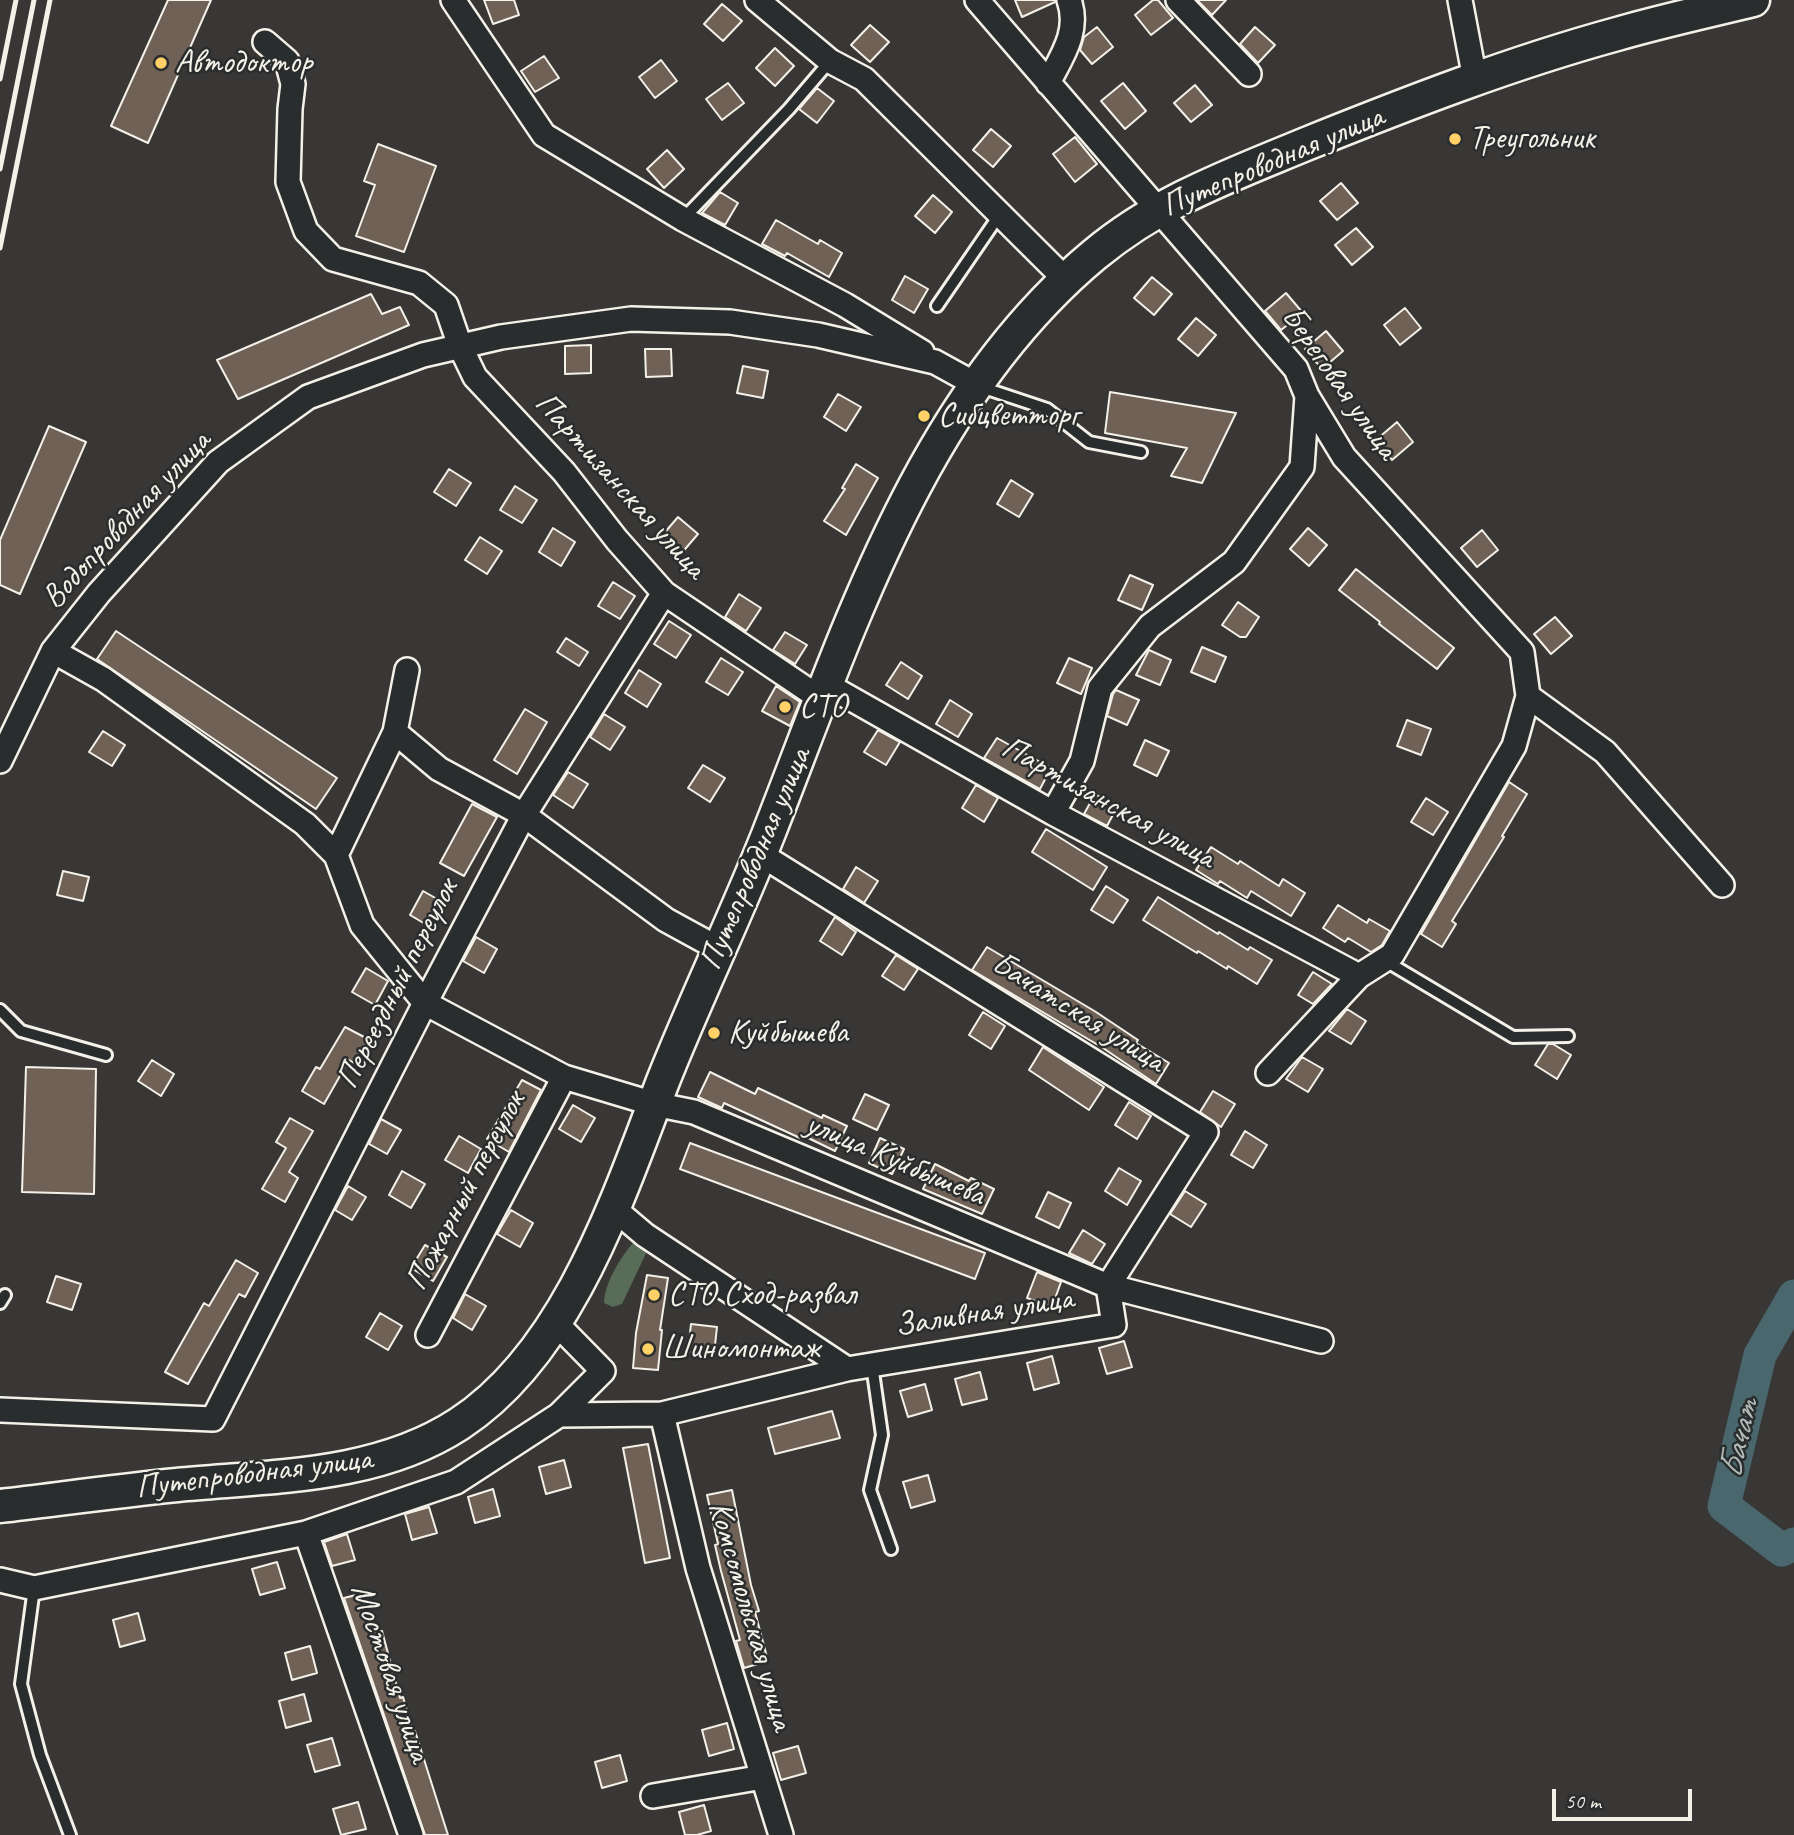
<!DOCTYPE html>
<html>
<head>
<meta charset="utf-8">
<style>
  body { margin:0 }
  #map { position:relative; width:1794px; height:1835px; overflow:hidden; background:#383736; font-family:Caveat,sans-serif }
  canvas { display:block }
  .scale { position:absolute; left:1552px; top:1789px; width:140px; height:32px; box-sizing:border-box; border:4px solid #f4f1e8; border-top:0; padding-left:9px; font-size:21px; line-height:24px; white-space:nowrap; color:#f4f1e8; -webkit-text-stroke:5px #2a2d2e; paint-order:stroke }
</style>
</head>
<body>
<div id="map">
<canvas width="1794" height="1835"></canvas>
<div class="scale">50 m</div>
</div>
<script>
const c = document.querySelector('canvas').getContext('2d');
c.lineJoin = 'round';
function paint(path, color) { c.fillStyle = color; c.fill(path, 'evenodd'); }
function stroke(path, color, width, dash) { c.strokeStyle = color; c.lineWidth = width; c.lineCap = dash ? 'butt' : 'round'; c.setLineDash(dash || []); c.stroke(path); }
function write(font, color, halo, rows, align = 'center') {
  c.font = font + ' Caveat,sans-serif'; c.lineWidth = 5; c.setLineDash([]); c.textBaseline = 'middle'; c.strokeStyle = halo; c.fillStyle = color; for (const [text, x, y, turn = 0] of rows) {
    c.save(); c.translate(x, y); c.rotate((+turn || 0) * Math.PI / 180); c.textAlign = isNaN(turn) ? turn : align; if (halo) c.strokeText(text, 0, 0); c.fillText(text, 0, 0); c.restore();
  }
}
paint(new Path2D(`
  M634 1242H645L648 1249 622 1304 613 1307 604 1303C604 1284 621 1256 634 1242Z`), '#586c57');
stroke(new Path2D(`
  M1794 1296 1760 1355 1724 1506 1782 1550 1794 1544`), '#49676d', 33);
const building = new Path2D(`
  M168 0H211L148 143 111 126Z
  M484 0H514L519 15 493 24Z
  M1015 0H1055V2L1022 17Z
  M1153 0H1158L1173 18 1151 35 1135 15Z
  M1197 0H1226L1212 15Z
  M722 4 742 21 723 41 704 24Z
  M870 25 889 42 870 62 851 45Z
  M1097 27 1113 47 1092 64 1080 50 1084 37Z
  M1255 27 1275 45 1258 63 1240 44Z
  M775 48 794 66 775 86 756 68Z
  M544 56 559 78 535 92 521 71Z
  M661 60 677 81 655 98 639 77Z
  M728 83 744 103 722 120 706 99Z
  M1123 83 1146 111 1125 129 1101 101Z
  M1195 85 1212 105 1191 122 1174 103Z
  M817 88 834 101 817 123 799 109Z
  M991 129 1011 146 993 167 973 150Z
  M1075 137 1097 164 1075 182 1053 154Z
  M378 144 436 166 404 252 356 236 375 185 364 181Z
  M667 150 684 169 664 188 647 169Z
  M1341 183 1358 203 1337 220 1320 201Z
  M720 192 738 203 725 225 702 213Z
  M933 195 952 212 935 233 915 216Z
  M776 220 818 244 820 240 842 253 829 277 787 253 785 256 762 244Z
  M1356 228 1373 247 1352 265 1335 245Z
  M905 276 928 289 914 313 892 300Z
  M1152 277 1172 294 1154 315 1134 298Z
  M1286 293 1303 313 1281 330 1265 311Z
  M371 294 382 314 400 307 409 325 238 399 217 360Z
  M1405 308 1421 328 1400 345 1384 325Z
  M1196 318 1216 335 1198 356 1178 339Z
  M1326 331 1343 351 1322 369 1305 349Z
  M591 345V373L565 374V346Z
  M645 349H671L672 376 646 377Z
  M743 366 768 371 763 398 737 393Z
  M1110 392 1236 413 1202 483 1171 476 1187 448 1105 433Z
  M838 394 861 407 846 431 824 417Z
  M1397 422 1413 442 1392 460 1376 440Z
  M49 426 86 442 20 594 0 585V540Z
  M856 464 878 478 846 535 824 521 845 489 842 488Z
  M449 469 471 483 456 506 434 492Z
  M1011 480 1033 494 1019 517 997 504Z
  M515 486 537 500 522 523 500 510Z
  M678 517 698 534 680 555 660 538Z
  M553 528 575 542 561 566 539 552Z
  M1308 528 1327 545 1309 566 1290 549Z
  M1482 530 1498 550 1477 567 1461 548Z
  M480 537 502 551 487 574 465 560Z
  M1356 569 1454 648 1437 669 1379 624 1380 622 1339 590Z
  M1130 575 1153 585 1142 610 1118 600Z
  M613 582 635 596 620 619 598 606Z
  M739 594 761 608 746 631 725 617Z
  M1238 602 1259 617 1246 637H1240L1222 625Z
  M1555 617 1572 636 1551 654 1534 634Z
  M669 621 691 635 676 658 654 644Z
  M116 631 337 778 316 809 97 659Z
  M785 632 807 645 795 664 773 650Z
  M566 638 588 652 579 666 557 652Z
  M1202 647 1226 657 1215 682 1191 672Z
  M1149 650 1171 660 1160 685 1136 675Z
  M721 658 743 672 728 695 706 682Z
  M1069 658 1092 668 1081 694 1057 683Z
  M901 662 922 676 908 699 886 685Z
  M639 670 661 684 647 707 625 693Z
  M776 686 800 702 790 726 762 711Z
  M1116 690 1139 700 1127 725 1107 716 1113 694Z
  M950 700 972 714 958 737 936 724Z
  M525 709 547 722 517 774 494 760Z
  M604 714 625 727 610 750 590 737Z
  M1407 720 1431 729 1421 755 1397 746Z
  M878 730 900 742 886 765 864 752Z
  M103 731 125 745 112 766 89 752Z
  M997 738 1051 768 1040 789 984 758Z
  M1145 740 1169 751 1157 776 1134 765Z
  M703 765 725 778 710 802 688 788Z
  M568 772 588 784 573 808 553 795Z
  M1509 782 1527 794 1502 836 1504 837 1452 921 1456 924 1442 947 1421 934Z
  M976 785 998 798 984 822 962 808Z
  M1095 794 1117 807 1107 826 1084 814Z
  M1426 798 1448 812 1433 835 1411 822Z
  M472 804 497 817 464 876 440 863Z
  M1046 829 1107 867 1093 890 1032 852Z
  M1211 847 1238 864 1240 861 1279 886 1283 879 1305 893 1291 916 1251 891 1247 898 1220 881 1218 884 1196 870Z
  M856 867 878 881 864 903 843 889Z
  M63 871 89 877 83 901 57 895Z
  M1106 886 1128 900 1113 923 1091 910Z
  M423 891 446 904 432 928 410 915Z
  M1158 897 1218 934 1219 932 1248 950 1250 947 1272 960 1257 984 1228 966 1227 969 1198 951 1197 953 1143 920Z
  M1338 905 1367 923 1369 919 1390 931 1382 945 1371 952 1348 938 1345 942 1323 928Z
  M835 917 856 932 842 955 820 941Z
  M476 937 497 949 484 973 463 961Z
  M987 947 1096 1012 1138 1040 1136 1043 1169 1063 1156 1084 1103 1048 972 970Z
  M896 955 918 969 904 990 882 976Z
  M366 968 388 981 375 1005 352 992Z
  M1313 972 1332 984 1313 1004 1298 995Z
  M1347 1009 1366 1021 1351 1044 1329 1031Z
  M983 1012 1005 1026 991 1049 969 1035Z
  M345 1027 368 1039 354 1063 349 1060 324 1104 302 1091 316 1067 320 1069Z
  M1548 1044H1553L1571 1055 1557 1079 1535 1065Z
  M1043 1047 1104 1087 1089 1110 1029 1070Z
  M1302 1057 1323 1069 1308 1092 1286 1079Z
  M152 1060 174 1074 161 1096 138 1081Z
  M26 1067 96 1069 94 1194 22 1192Z
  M710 1072 755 1094 758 1088 822 1118 823 1115 847 1126 835 1151 802 1135 800 1138 724 1103 722 1108 698 1097Z
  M522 1080 541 1090 509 1152 487 1139Z
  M1213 1091 1235 1104 1221 1127 1200 1112Z
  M865 1094 889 1105 877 1130 853 1119Z
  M1129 1102 1151 1116 1137 1139 1115 1125Z
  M573 1105 595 1118 581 1142 559 1129Z
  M290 1118 313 1131 289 1172 298 1178 285 1202 262 1189 286 1148 276 1142Z
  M381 1119 401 1130 387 1154 369 1144Z
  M1245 1131 1267 1145 1253 1168 1231 1155Z
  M459 1136 481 1149 468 1173 445 1160Z
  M880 1138 904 1149 892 1174 869 1163Z
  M690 1143 985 1253 975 1279 680 1169Z
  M935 1164 969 1181 971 1178 994 1189 982 1214 923 1189Z
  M1119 1168 1141 1181 1127 1205 1105 1191Z
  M402 1171 425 1184 411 1208 389 1195Z
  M348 1186 366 1197 352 1220 335 1210Z
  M1185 1191 1206 1204 1191 1227 1170 1214Z
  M1048 1192 1071 1203 1059 1228 1036 1217Z
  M511 1210 533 1223 520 1247 497 1234Z
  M1083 1230 1105 1244 1092 1264 1069 1253Z
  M425 1245 447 1257 433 1281 411 1268Z
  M236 1260 258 1273 245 1297 239 1294 188 1384 165 1372 204 1303 209 1306Z
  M1037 1272 1061 1282 1052 1307 1027 1298Z
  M647 1275 668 1278 660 1330H662L658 1370 633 1368 636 1333Z
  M56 1276 81 1284 72 1310 47 1302Z
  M465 1294 486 1306 472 1330 453 1318Z
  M380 1313 402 1326 388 1350 366 1337Z
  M691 1324 717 1327 714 1354 688 1352Z
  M1124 1341 1132 1367 1107 1374 1099 1348Z
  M1052 1356 1059 1383 1034 1390 1027 1363Z
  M980 1372 987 1399 962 1405 955 1379Z
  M925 1384 932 1410 908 1417 900 1391Z
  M832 1411 840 1438 775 1454 768 1428Z
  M648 1444 670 1558 645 1563 623 1448Z
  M564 1460 571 1487 546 1494 539 1467Z
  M928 1475 935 1501 911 1508 903 1482Z
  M493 1489 500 1516 475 1523 468 1497Z
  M732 1490 751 1585 759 1611 755 1612 768 1661 744 1668 736 1641 740 1640 721 1571 715 1545 718 1544 707 1495Z
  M429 1507 437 1533 412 1540 405 1514Z
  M347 1534 355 1560 332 1566 324 1542Z
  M277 1562 285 1588 260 1595 252 1569Z
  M364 1593 375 1633 382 1631 400 1698 403 1697 413 1731H415L448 1835H425L344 1598Z
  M138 1613 145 1640 120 1647 113 1620Z
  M310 1646 317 1673 292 1680 285 1653Z
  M304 1694 311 1721 286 1728 279 1701Z
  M727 1723 734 1749 709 1756 702 1730Z
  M332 1738 340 1765 315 1772 307 1745Z
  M798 1746 806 1773 781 1780 773 1753Z
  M620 1755 627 1781 602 1788 595 1762Z
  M358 1802 366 1829 341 1835 333 1809Z
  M704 1805 711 1831 697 1835H685L679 1812Z`);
paint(building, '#706157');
stroke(building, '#f4f1e8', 2);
const lane = new Path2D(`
  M683 219 789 109 830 61
  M937 306 1000 214
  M981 387 1047 409 1089 442 1141 452
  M1384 960 1513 1037 1568 1036
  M0 1010 21 1031 106 1055
  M0 1303 5 1295
  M872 1365 882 1435 870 1490 891 1549
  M34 1588 21 1684 40 1755 70 1835`);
const street = new Path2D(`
  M453 0 544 135 683 219 845 305 922 352
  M757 0 830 61 864 79 1066 280
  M977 0 1296 369 1307 396 1344 457 1522 652 1528 696 1514 746 1392 955 1359 976 1268 1073
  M1178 0 1249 74
  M1460 0 1475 79
  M265 42 287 61 293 84 290 109 288 182 306 231 333 259 419 283 446 305 460 346 475 377 564 472 617 540 664 593 821 699
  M1048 83C1062 56 1080 31 1069 0
  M53 651 103 679 305 824 336 855 362 925 425 1003 564 1077 654 1104 694 1112 1108 1286 1321 1341
  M827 685 1053 813 1359 976
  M1528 696 1605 752 1722 885
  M395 732 439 769 524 815 666 920 719 949
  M0 761 53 651 99 593 218 462 308 397 423 355 501 337 631 319 730 322 818 335 935 362 975 384
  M1053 813 1082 761 1100 688 1150 626 1234 562 1302 467 1307 396
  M760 854 1206 1132 1108 1286
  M336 855 395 732 407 670
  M612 1207 645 1235 847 1369
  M556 1323 603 1371 559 1415
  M428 1335 564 1077
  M0 1410 213 1419 425 1003 524 815 664 593
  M662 1414 698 1568 781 1835
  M306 1533 411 1835
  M0 1580 34 1588 306 1533 456 1482 559 1415 662 1414 847 1369 1114 1325 1108 1286
  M653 1796 763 1777`);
const secondary = new Path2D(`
  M0 1506C59 1499 118 1491 177 1485 272 1476 376 1478 459 1424 568 1353 618 1198 663 1081 696 998 735 918 768 835 848 632 920 400 1094 255 1159 201 1229 176 1306 144 1408 103 1511 63 1617 34 1662 21 1708 11 1753 0`);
stroke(lane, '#f4f1e8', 16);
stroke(street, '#f4f1e8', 28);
stroke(secondary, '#f4f1e8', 37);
stroke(lane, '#2a2d2e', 10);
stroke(street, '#2a2d2e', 23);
stroke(secondary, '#2a2d2e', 32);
stroke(new Path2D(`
  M0 79 16 0
  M0 169 34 0
  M0 248 50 0`), '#f4f1e8', 5);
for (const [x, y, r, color] of [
  [161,63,7,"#ffd166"],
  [1455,139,7,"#ffd166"],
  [924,416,7,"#ffd166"],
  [785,707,7,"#ffd166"],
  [714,1033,7,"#ffd166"],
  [654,1295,7,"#ffd166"],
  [648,1349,7,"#ffd166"]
]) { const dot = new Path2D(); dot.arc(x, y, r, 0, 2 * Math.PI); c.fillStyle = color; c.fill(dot); stroke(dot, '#2a2d2e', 2.5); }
write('33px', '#f4f1e8', '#2a2d2e', [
  ["Автодоктор",175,63],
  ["Треугольник",1469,139],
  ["Сибцветторг",938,416],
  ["СТО",799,707],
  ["Куйбышева",728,1033],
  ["СТО Сход-развал",668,1295],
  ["Шиномонтаж",662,1349]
], 'left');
write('33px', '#f4f1e8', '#2a2d2e', [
  ["Путепроводная улица",1273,162,-23],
  ["Береговая улица",1339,383,55],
  ["Партизанская улица",620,486,48],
  ["Водопроводная улица",127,520,-47],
  ["Партизанская улица",1108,803,29],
  ["Путепроводная улица",756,859,-67],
  ["Переездный переулок",398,984,-63],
  ["Бачатская улица",1078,1013,32],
  ["улица Куйбышева",895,1160,23],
  ["Пожарный переулок",466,1191,-62],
  ["Заливная улица",984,1313,-9],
  ["Путепроводная улица",254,1474,-7],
  ["Комсомольская улица",750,1616,74],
  ["Мостовая улица",390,1673,71]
]);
write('italic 35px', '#b0bab7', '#2a2d2e', [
  ["Бачат",1740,1439,-77]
]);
</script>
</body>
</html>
